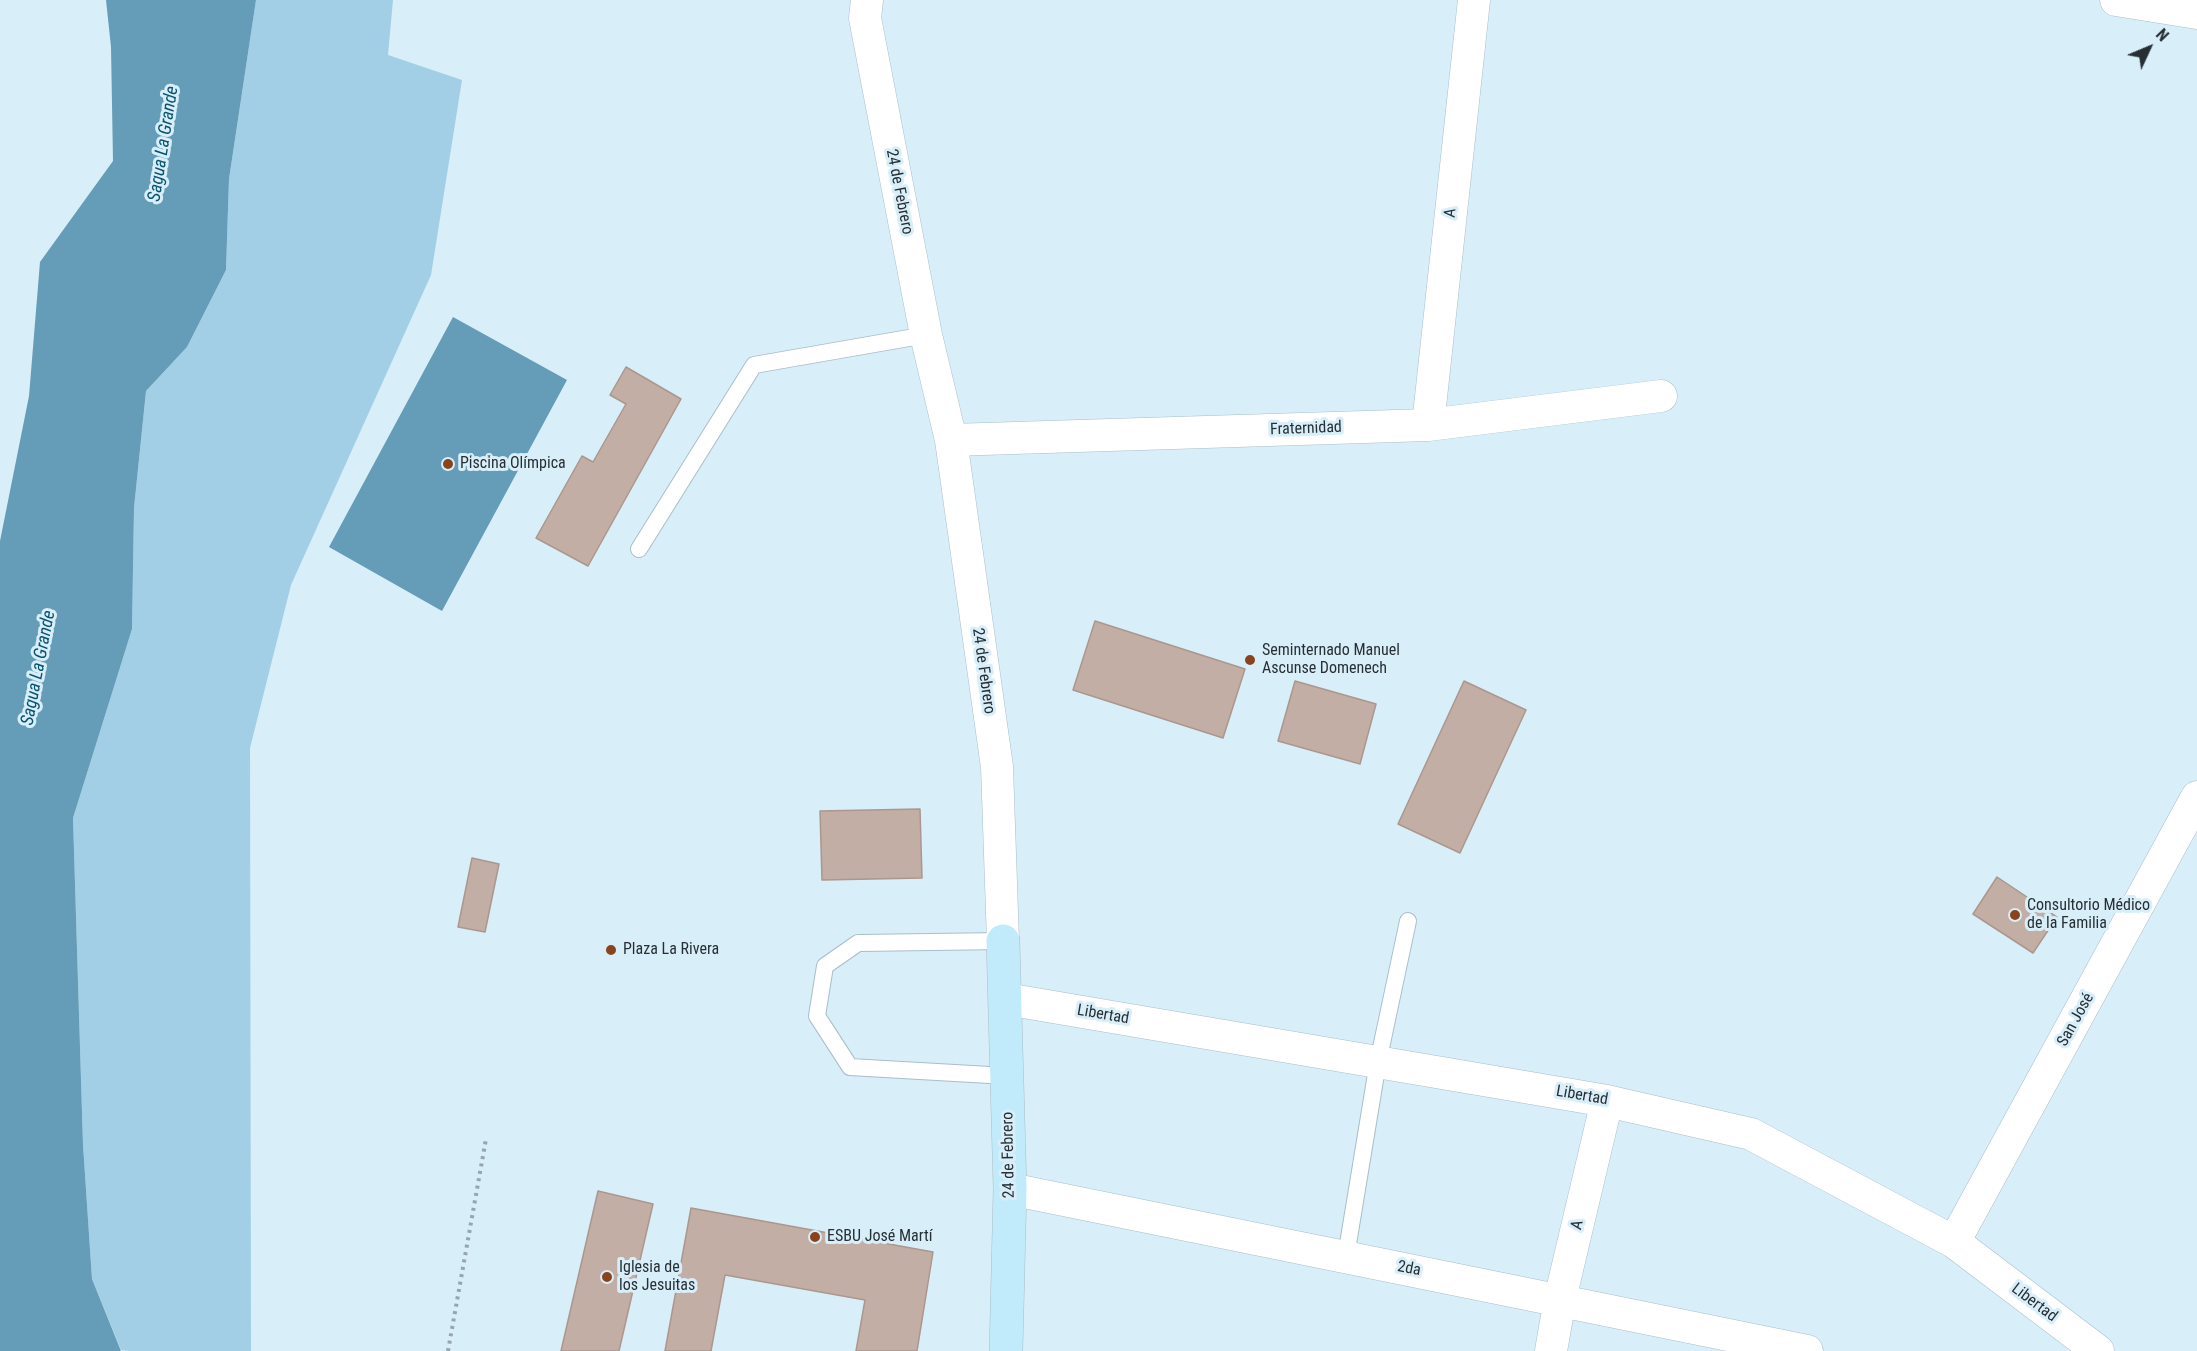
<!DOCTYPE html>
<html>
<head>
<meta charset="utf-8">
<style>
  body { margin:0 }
  #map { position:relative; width:2197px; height:1351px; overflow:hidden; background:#d8eef9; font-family:"Roboto Condensed",sans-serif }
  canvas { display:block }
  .north { position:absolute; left:2119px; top:18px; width:60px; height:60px; -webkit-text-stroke:4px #d8eef9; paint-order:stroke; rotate:46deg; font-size:16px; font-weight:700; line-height:24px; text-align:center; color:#272f34 }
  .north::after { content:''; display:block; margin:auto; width:21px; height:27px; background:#272f34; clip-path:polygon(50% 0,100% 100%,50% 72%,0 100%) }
</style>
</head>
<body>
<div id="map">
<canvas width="2197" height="1351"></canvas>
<div class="north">N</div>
</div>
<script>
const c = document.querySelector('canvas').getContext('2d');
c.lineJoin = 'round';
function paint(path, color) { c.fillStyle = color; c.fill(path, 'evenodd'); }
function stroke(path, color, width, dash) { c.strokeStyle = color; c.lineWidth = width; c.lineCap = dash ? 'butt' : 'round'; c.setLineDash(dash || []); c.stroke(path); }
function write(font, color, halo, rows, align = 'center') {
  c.font = font + ' "Roboto Condensed",sans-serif'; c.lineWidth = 6; c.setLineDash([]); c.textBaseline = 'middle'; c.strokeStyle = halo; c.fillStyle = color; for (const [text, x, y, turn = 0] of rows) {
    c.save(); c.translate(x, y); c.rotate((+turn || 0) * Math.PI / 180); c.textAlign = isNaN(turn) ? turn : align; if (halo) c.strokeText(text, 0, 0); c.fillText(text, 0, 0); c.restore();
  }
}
paint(new Path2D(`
  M256 0H393L388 55 462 80 431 275 291 585 250 748 251 1351H128L121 1350 92 1279 83 1145 73 818 132 629 134 508 146 391 187 347 226 270 229 179Z`), '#a3cfe6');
paint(new Path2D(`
  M106 0H256L229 179 226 270 187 347 146 391 134 508 132 629 73 818 83 1145 92 1279 121 1351H0V541L29 396 40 262 113 161 111 47Z
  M453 317 567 380 442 611 329 547Z`), '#659cb7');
const building = new Path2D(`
  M626 367 681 399 588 566 536 538 582 456 593 462 626 404 610 395Z
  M1095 621 1245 669 1223 738 1073 690Z
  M1295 681 1376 704 1360 764 1278 741Z
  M1464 681 1526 710 1460 853 1398 824Z
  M920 809 922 878 822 880 820 811Z
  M472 858 499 864 485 932 458 927Z
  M1997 877 2057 917 2033 953 1973 914Z
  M598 1191 653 1204 619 1351H561Z
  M691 1208 933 1252 917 1351H856L865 1300 725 1275 711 1351H665Z`);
paint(building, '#c2aea4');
stroke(building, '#ab978e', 1.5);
const lane = new Path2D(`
  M639 549 754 365 926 335
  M1003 941 858 943 825 966 817 1016 850 1067 1007 1076
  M1346 1256 1378 1062 1408 921`);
const street = new Path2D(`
  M867 0 865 18 926 335 951 440 997 767 1003 941
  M2116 0 2197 13
  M1428 425 1474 0
  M951 440 1428 425 1661 396
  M1006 999 1607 1101 1751 1134 1954 1242 2098 1351
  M1010 1189 1807 1351
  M1954 1242 2197 797
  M1551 1351 1560 1299 1607 1101`);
const secondary = new Path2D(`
  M1003 941 1010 1189 1006 1351`);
stroke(lane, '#a9bec9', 18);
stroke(street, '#a9bec9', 33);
stroke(secondary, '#a9bec9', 34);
stroke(new Path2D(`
  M448 1351 486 1139`), '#96a6af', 4, [3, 4.5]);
stroke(lane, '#fff', 16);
stroke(street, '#fff', 32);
stroke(secondary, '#c1eafa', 33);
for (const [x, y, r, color] of [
  [448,464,6,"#8a441d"],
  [1250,660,6,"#8a441d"],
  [2015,915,6,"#8a441d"],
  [611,950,6,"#8a441d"],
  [815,1237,6,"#8a441d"],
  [607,1277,6,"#8a441d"]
]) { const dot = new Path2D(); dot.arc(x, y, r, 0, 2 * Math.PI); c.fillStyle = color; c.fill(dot); stroke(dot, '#d8eef9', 2); }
write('16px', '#272f34', '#d8eef9', [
  ["24 de Febrero",899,192,79],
  ["A",1451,213,-84],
  ["Fraternidad",1306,429,-2],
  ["24 de Febrero",983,671,82],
  ["Libertad",1103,1015,10],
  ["San José",2076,1020,-61],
  ["Libertad",1582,1096,10],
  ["24 de Febrero",1009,1155,-91],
  ["A",1578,1225,-77],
  ["2da",1409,1269,11],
  ["Libertad",2034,1303,37]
]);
write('16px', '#272f34', '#d8eef9', [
  ["Piscina Olímpica",460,464],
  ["Seminternado Manuel",1262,651],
  ["Ascunse Domenech",1262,669],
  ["Consultorio Médico",2027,906],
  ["de la Familia",2027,924],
  ["Plaza La Rivera",623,950],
  ["ESBU José Martí",827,1237],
  ["Iglesia de",619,1268],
  ["los Jesuitas",619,1286]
], 'left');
write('italic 18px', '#085470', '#d8eef9', [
  ["Sagua La Grande",164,144,-81],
  ["Sagua La Grande",39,668,-79]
]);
</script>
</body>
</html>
